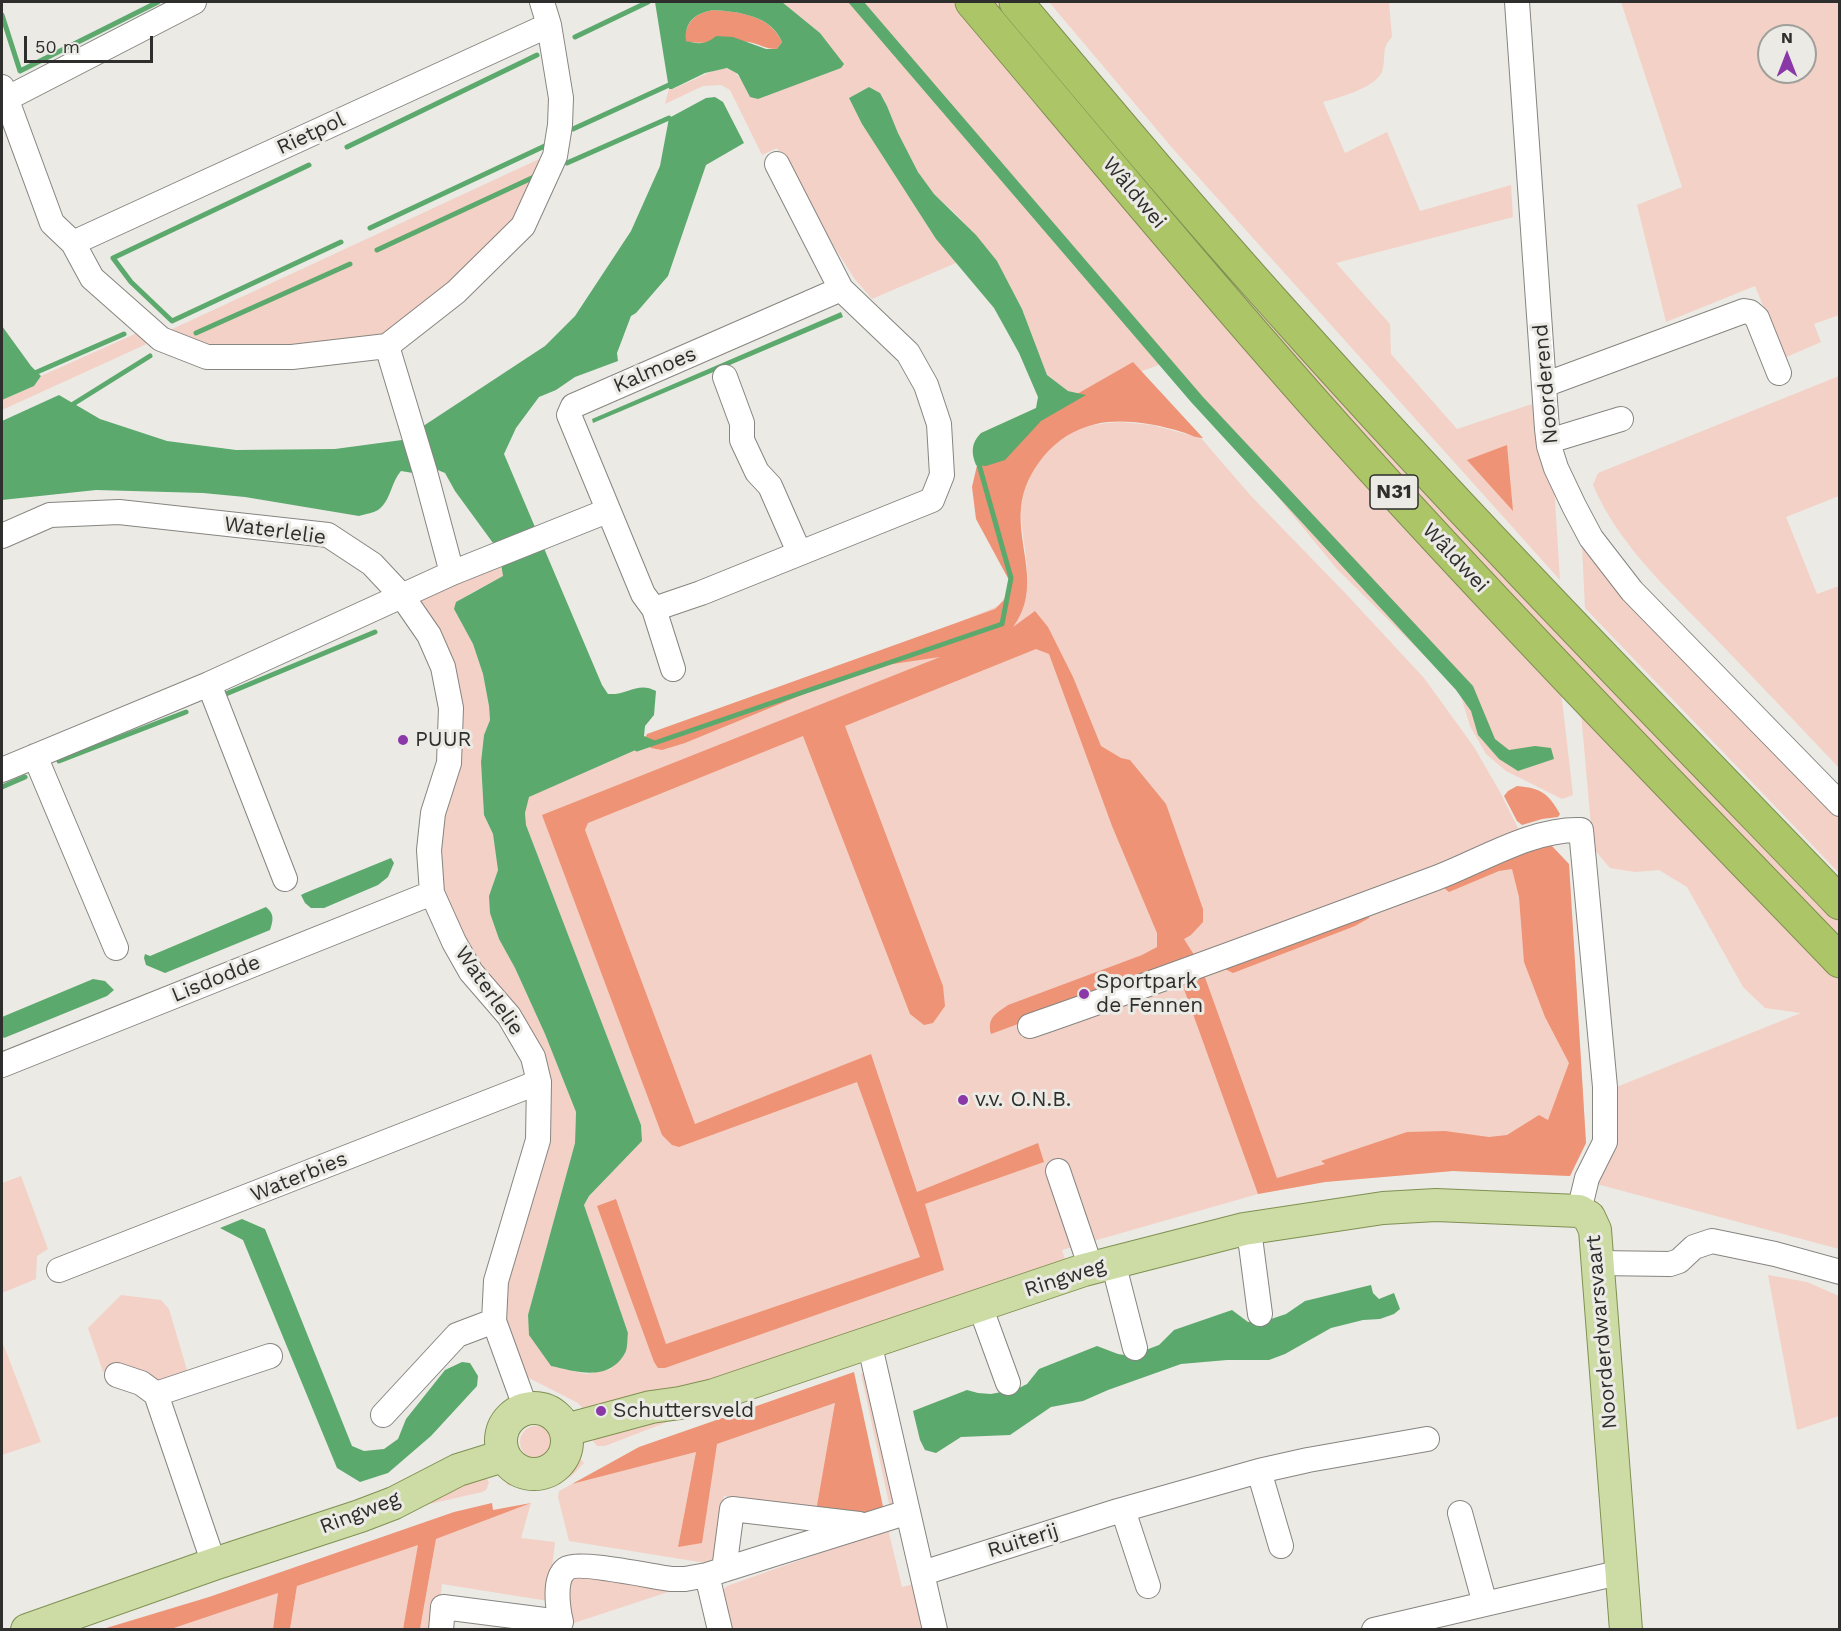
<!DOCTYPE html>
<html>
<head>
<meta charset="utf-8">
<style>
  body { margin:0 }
  #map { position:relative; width:1841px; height:1631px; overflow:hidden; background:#ebeae5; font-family:"Work Sans",sans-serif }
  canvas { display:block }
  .frame { position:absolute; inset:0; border:3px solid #2e2e2c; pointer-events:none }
  .north { position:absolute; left:1757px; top:24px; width:60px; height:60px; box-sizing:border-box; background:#ebeae5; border:2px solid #9f9f9b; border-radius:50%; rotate:0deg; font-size:16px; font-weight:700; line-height:24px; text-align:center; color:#2e2e2c }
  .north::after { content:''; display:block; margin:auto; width:21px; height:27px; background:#8a38a8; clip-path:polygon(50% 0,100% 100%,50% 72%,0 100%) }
  .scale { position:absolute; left:24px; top:36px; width:129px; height:27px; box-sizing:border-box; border:3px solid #2e2e2c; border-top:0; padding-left:8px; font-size:18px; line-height:21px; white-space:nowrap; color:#2e2e2c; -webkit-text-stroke:4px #ebeae5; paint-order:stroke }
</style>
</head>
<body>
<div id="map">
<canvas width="1841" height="1631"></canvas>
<div class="frame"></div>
<div class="north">N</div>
<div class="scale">50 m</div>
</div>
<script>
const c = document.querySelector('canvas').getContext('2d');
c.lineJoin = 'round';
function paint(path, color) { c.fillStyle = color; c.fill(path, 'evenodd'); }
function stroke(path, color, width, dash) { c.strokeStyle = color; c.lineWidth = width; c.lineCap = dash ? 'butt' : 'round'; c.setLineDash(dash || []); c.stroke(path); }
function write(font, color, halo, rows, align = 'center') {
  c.font = font + ' "Work Sans",sans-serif'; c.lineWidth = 6; c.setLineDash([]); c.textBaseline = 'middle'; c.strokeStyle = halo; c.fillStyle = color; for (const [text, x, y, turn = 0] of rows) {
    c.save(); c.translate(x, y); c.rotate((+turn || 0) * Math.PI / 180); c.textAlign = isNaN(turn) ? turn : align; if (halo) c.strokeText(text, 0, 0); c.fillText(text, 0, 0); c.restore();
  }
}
paint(new Path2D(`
  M782 2H953L1122 203 1561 691 1573 795 1562 799 1506 771 1486 754 1470 726 1459 690 1337 569 1167 362 1117 380 1086 395 1068 391 1047 375 1022 309 997 261 957 215 934 194 918 172 898 133 887 106 880 93 869 87 849 98 862 124 936 239 958 262 872 299 854 278 828 237 777 148 762 155 730 90 721 85 703 86 665 104 669 89H673L719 68C738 67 743 83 750 97L758 99 820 33Z
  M987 2H1006L1657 733 1839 922V942L1577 671 1267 328Z
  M1049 2H1389L1392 37C1381 49 1386 54 1383 68 1380 87 1340 97 1323 102L1345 153 1387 132 1420 211 1511 185 1513 217 1336 263 1390 324 1391 354 1457 429 1532 404 1542 445 1553 469 1560 580 1174 150Z
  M1621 2H1839V315L1814 324 1821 342 1784 358 1755 286 1666 322 1637 205 1682 187ZM1769 36H1805V72H1769Z
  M550 154 522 218 462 281 383 335 290 351 208 346 168 331Z
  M137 333 151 342 2 410V400L34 386 41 376Z
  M1839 376V496L1786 517 1817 594 1839 586V768C1798 725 1757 681 1715 638 1670 591 1619 546 1593 485L1598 473Z
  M1121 422 1152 425 1201 438 1251 496 1347 595 1424 678 1474 747 1500 792 1524 840 1569 864 1586 1143 1570 1176 1453 1171 1325 1182 1258 1194 1062 1250 1068 1268 723 1386 587 1414 578 1403 523 1375 499 1312 529 1208 534 1040 490 975 468 954 431 859 456 709 415 597 501 563 504 576 469 594 454 609 473 644 483 674 489 706 490 720 484 735 481 762 484 815 493 834 497 860 498 870 489 896 499 939 515 968 545 1034 576 1112 575 1143 528 1315 530 1335 551 1366 586 1374 611 1369 628 1333 584 1205 589 1196 642 1141 641 1125 526 825 525 813 528 797 656 741 667 744 998 606C1008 595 1009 587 1008 572L1026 597C1031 567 1021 539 1021 510 1021 479 1047 442 1076 430 1091 424 1105 423 1121 422Z
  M1580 505 1597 537 1839 813V873L1585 608Z
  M1581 713 1839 979V1249L1593 1183 1614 1088 1801 1013 1765 1008 1743 987 1687 887 1659 870 1635 872 1610 868 1593 848Z
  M21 1176 48 1249 37 1256 36 1279 2 1293V1183Z
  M1768 1275 1807 1282 1839 1296V1416L1797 1430Z
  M121 1295 161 1300 169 1309 187 1370 179 1379 154 1384 125 1370 103 1372 88 1328Z
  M2 1341 41 1442 2 1455Z
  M870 1371 895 1498 890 1508 861 1374Z
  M836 1403 816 1511 724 1496 712 1564 569 1541 558 1497 559 1491 572 1484 696 1452 678 1547 717 1444Z
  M701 1409 605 1446H597L592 1440V1435Z
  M520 1442a16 16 0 1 1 32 0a16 16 0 1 1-32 0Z
  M572 1450 584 1463C579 1467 575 1474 570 1477 551 1488 527 1488 507 1485L505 1469C529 1488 561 1479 572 1450Z
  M485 1475 489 1483 486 1490 482 1492 403 1510Z
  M531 1503 521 1538 555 1542 548 1601 442 1584 437 1629 420 1630 436 1539Z
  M888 1529 902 1587 917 1583 926 1629H728L722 1591 727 1586Z
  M419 1544 403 1629 290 1630 297 1586Z
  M572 1575 683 1587 568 1625V1579Z
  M279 1592 273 1629H171Z`), '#f4d1c6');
paint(new Path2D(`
  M714 10C740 12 770 15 782 42L777 49C764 49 760 44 749 42 728 39 706 46 685 41 685 21 696 13 714 10Z
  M1133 362 1203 438C1195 438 1189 434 1182 432 1156 424 1122 418 1096 424 1074 429 1057 440 1043 457 1031 472 1023 488 1021 507 1017 548 1042 588 1013 627L1035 611 1048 627 1073 677 1101 746 1121 758 1130 760 1166 804 1203 909V922L1191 935 1184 939 1196 958 991 1034C987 1018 995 1014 1008 1005L1142 955 1157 947V933L1112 826 1049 654 1036 649 845 726 943 986 945 1006 933 1023 924 1025 910 1014 803 736 588 823 585 830 695 1124 871 1054 917 1192 1038 1143 1044 1162 925 1204 944 1270 665 1368H658L654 1362 597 1206 616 1199 666 1344 920 1257 857 1082 679 1147 672 1145 662 1135 542 815 940 657 886 665 833 682 685 743 662 750 651 748 644 740 647 734 995 609 1006 598 1010 582 976 519 972 487 978 461 1077 394Z
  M1507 445 1513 511 1467 460Z
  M1517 786C1541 788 1548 793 1560 814L1558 817 1542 819 1522 825 1517 821 1504 796 1508 791Z
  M1537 841 1552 846 1569 864 1586 1143 1570 1176 1453 1171 1325 1182 1258 1194 1180 978 1202 969 1277 1178 1325 1164 1321 1161 1407 1132 1445 1131 1489 1137 1507 1135 1539 1115 1548 1120 1569 1063 1545 1017 1524 962 1519 897 1512 869 1499 871 1449 892 1434 880Z
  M1374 903 1369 918 1355 926 1233 973 1215 964Z
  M854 1372 884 1511 860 1519 816 1511 835 1403 717 1444 702 1543 678 1547 696 1452 572 1484 639 1447Z
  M492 1503 493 1510 531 1503 436 1539 420 1629H403L418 1545 297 1586 290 1629H273L278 1593 171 1629H103L209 1597 454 1512Z`), '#ee9376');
paint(new Path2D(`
  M655 2H782L820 33 844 64 841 68 758 99 750 97 738 74 727 68 705 73 672 89H669ZM714 10C739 12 771 15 782 42L777 49H766L733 37 716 36C706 45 698 44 686 41 684 21 696 13 714 10Z
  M848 2H864L1203 397 1473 686 1495 739 1509 750 1535 746 1551 748 1554 759 1518 771 1499 759 1478 735 1471 711 1456 690 1191 402Z
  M869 87 880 93 887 106 898 133 918 172 934 194 976 235 997 261 1022 309 1047 375 1068 391 1086 395 1041 421 1005 460 986 466 976 465C971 453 971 443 981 433L1036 408 1038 397 1019 353 994 308 936 239 862 124 849 98Z
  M715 97 723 102 744 143 706 165 668 276 636 313 631 316 617 353 618 361 575 377 556 390 539 397 516 428 504 454 602 685 608 694C629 695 638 681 656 691L654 715 645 726 644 736 656 741 529 797 525 813 526 825 641 1125 642 1141 589 1196 584 1205 628 1333C627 1339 628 1348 625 1353 609 1382 577 1372 551 1366L529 1335 528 1315 575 1143 576 1112 545 1034 515 968 499 939 490 913 489 896 498 870 493 834 484 815 481 762 484 735 490 720 489 706 483 674 473 644 454 609 456 602 503 576 501 563 493 543 455 491 445 473 433 468 413 473 401 471C391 482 391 501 378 510 373 513 365 514 359 516L245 497 203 493 96 490 2 500V421L59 395 100 419 167 441 236 450 335 449 402 440 545 346 575 316 631 231 660 166 669 118 706 98Z
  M841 312 843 317 593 423 592 419Z
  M2 326 31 366 41 376 34 386 2 400Z
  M391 858 394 863 388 877 378 885 324 908H311L305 903 301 895 305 893Z
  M266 907C275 914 273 921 270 930L165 973 146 965 144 958 145 954 150 956Z
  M93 979 105 981 114 990 107 996 4 1038 2 1036V1017Z
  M242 1219 265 1229 352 1446 364 1451 384 1449 398 1439 406 1419 445 1370 462 1362 470 1363 478 1376 477 1386 431 1436 388 1473 360 1482 337 1468 243 1240 220 1228Z
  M1371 1285 1373 1293 1379 1299 1394 1293 1400 1309 1394 1314 1380 1319 1363 1320 1331 1328 1285 1354 1269 1360H1227L1181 1364 1108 1390 1083 1401 1051 1407 1010 1435 961 1437 936 1453 925 1450 920 1440 913 1411 967 1390 978 1393 991 1394 1017 1389 1027 1384 1039 1369 1097 1346 1118 1354 1130 1356 1159 1345 1174 1330 1232 1310 1248 1322H1262L1286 1314 1305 1301Z`), '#5ca96d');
stroke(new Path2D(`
  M2 15 20 71 158 2
  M575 37 648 2
  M573 129 669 85
  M347 147 537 55
  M567 163 669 118
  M309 165 113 258 131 282 172 321 341 242
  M370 228 549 144
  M377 250 534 177
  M196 333 350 264
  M37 372 124 334
  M70 406 150 356
  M221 696 375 632
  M637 749 1002 624 1011 578 978 461
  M59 761 186 712
  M2 787 25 777`), '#5ca96d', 5);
const minor = new Path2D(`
  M1517 2 1547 429 1549 446 1556 468 1574 506 1591 538 1632 591 1840 804
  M2 87 52 223 73 243 92 278 161 339 207 357H292L387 346 456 292 523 226 555 156 560 125 561 98 549 25 542 2
  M6 99 194 2
  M777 164 841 289 908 353 926 385 939 424 942 475 932 500 701 593 654 609 643 594 569 415 573 406 841 289
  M73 243 549 25
  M387 346 425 472 452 573
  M725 377 742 423V440L757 472 770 486 799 552
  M1544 385 1744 311 1750 312 1757 318 1779 373
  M1549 441 1621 419
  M2 536 50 515 119 512 328 535 372 564 402 596 429 635 443 667 451 708 449 763 433 813 429 850 432 893 454 942 471 972 509 1016 533 1057 539 1082 538 1140 496 1281 494 1321 526 1409
  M654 609 673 669
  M209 684 285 879
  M35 756 116 948
  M2 770 209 684 452 573 607 511
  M1030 1026C1166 979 1301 928 1436 878 1481 861 1533 828 1581 830L1605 1087V1142L1587 1178 1579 1211
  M2 1065 432 893
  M1058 1171 1091 1268
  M1244 1229 1251 1245 1260 1314
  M1113 1262 1135 1348
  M1598 1263 1670 1264 1679 1261 1694 1247 1712 1241 1775 1254 1840 1272
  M59 1270 539 1082
  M980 1306 1008 1383
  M869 1342 935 1630
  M117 1375 141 1383 156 1394
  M383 1415 457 1335 494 1321
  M1259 1471 1281 1546
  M1123 1510 1148 1586
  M1460 1513 1485 1604
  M214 1564 156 1394 270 1356
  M724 1570 732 1509 859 1524
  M923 1573 1118 1511 1259 1471 1308 1460 1427 1439
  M707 1575 720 1630
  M441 1630 443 1607 560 1622
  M540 1630 561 1622C558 1609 553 1579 566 1569 578 1560 653 1577 671 1579H685L707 1575 908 1512
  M1374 1630 1622 1572`);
const major = new Path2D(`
  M501 1441a33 33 0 1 1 66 0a33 33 0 1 1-66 0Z
  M566 1430 651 1407 680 1403 714 1395 1084 1270 1244 1229 1383 1208 1436 1205 1579 1211 1589 1217 1595 1230 1626 1630
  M27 1630 214 1564 360 1516 394 1503 458 1470 503 1456`);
const highway = new Path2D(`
  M972 2C1105 159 1236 318 1374 470 1526 637 1683 798 1840 961
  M1016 2C1107 110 1197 218 1292 323 1469 521 1655 711 1840 903`);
stroke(minor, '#868580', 26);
stroke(major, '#7f9052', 34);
stroke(highway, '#7f9052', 35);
stroke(minor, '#fff', 24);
stroke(major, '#cddca4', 32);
stroke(highway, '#abc567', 33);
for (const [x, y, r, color] of [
  [403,740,6,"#8a38a8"],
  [1084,994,6,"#8a38a8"],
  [963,1100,6,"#8a38a8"],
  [601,1411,6,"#8a38a8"]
]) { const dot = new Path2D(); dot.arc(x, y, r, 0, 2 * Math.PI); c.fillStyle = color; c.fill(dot); stroke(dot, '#ebeae5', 2); }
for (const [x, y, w] of [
  [1394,492,48]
]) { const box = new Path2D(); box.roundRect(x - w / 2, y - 17, w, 34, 4.5); c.fillStyle = '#ebeae5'; c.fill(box); stroke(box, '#2e2e2c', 1.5); }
write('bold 20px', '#2e2e2c', null, [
  ["N31",1394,492]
]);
write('21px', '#2e2e2c', '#ebeae5', [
  ["Rietpol",311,134,-25],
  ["Wâldwei",1134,193,50],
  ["Kalmoes",655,370,-23],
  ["Noorderend",1546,384,-95],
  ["Waterlelie",275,531,8],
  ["Wâldwei",1455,558,47],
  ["Lisdodde",216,979,-22],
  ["Waterlelie",489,991,55],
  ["Waterbies",299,1177,-22],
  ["Ringweg",1065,1278,-18],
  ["Noorderdwarsvaart",1602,1332,-95],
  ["Ringweg",360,1513,-21],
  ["Ruiterij",1023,1541,-17]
]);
write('21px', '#2e2e2c', '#ebeae5', [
  ["PUUR",415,740],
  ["Sportpark",1096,982],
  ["de Fennen",1096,1006],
  ["v.v. O.N.B.",975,1100],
  ["Schuttersveld",613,1411]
], 'left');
</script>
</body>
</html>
